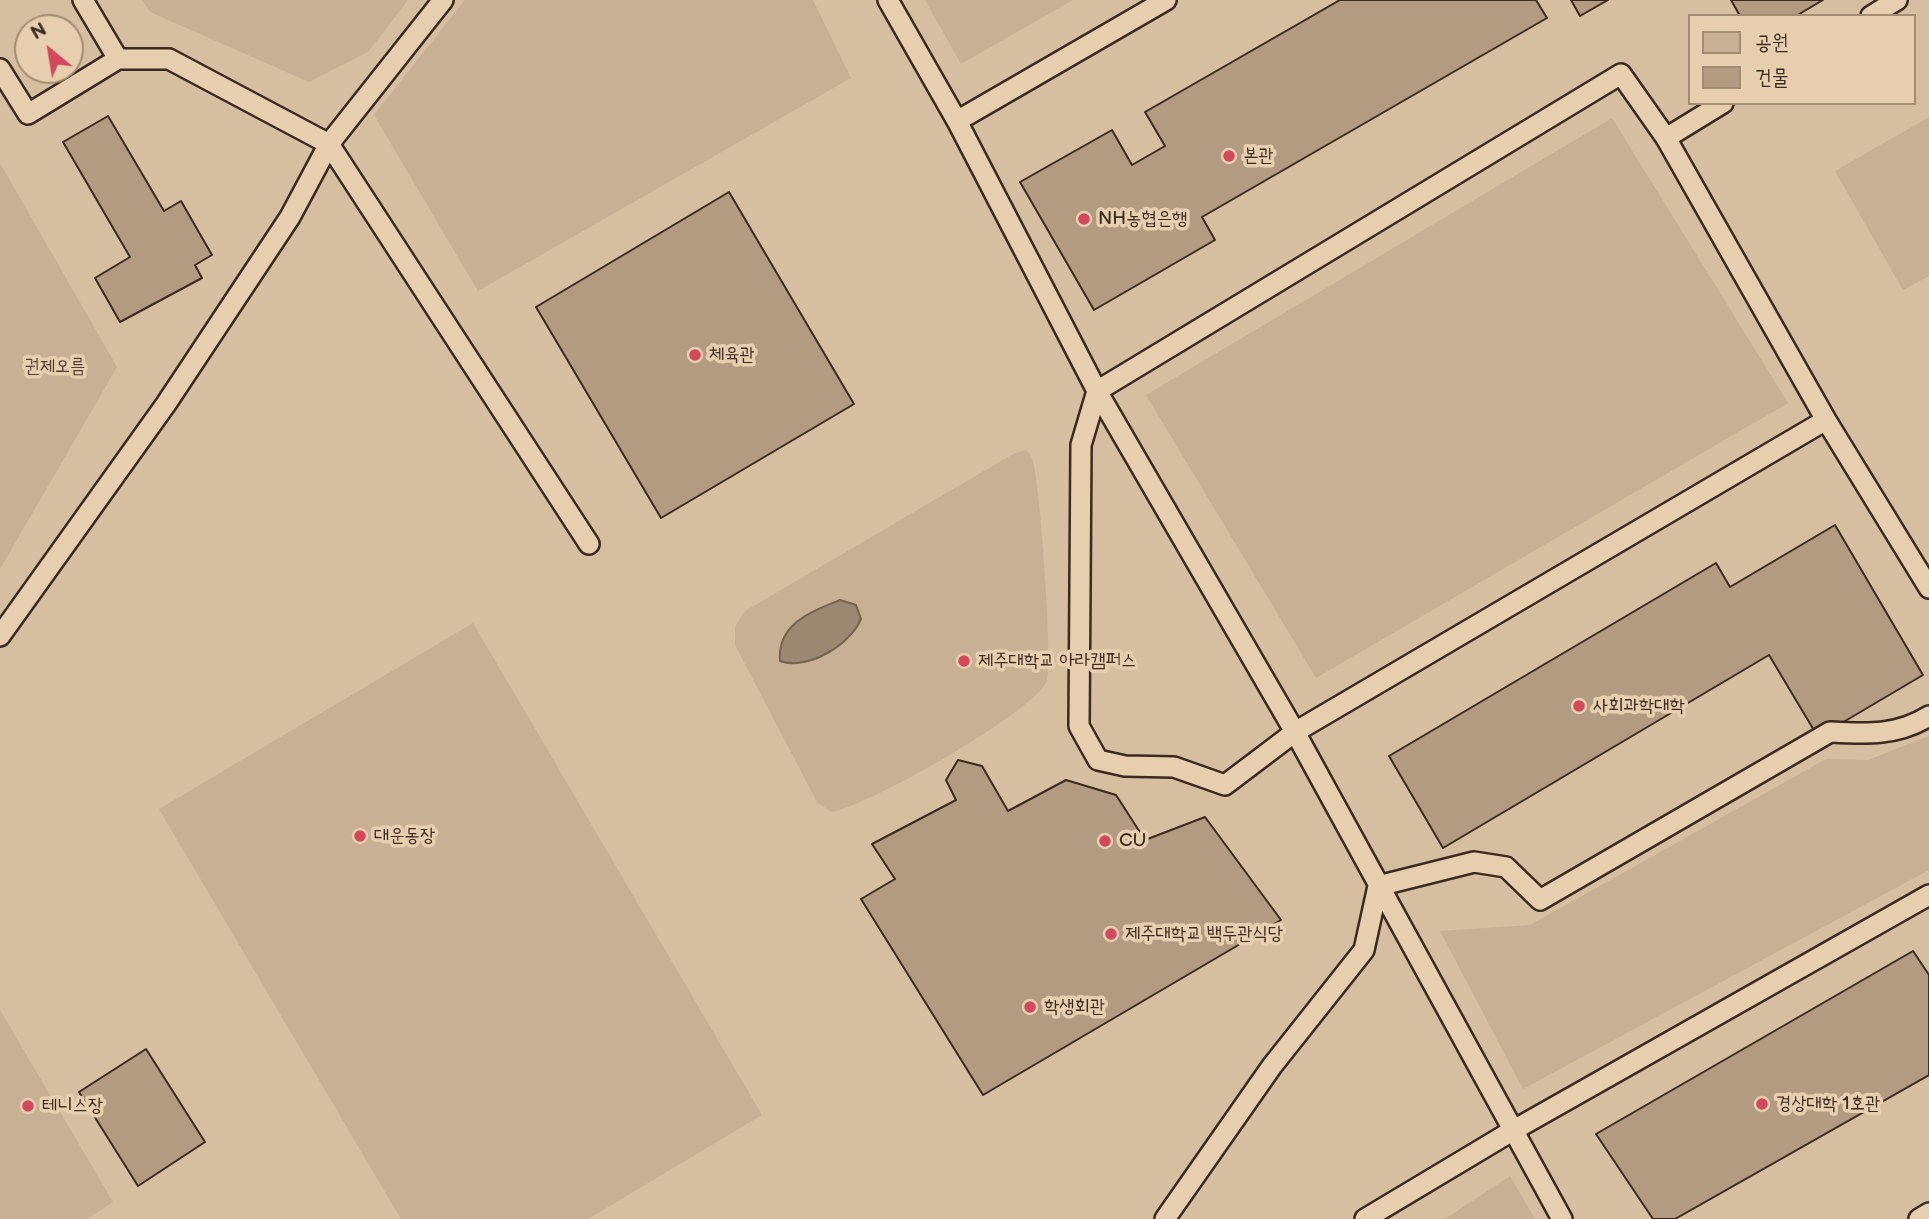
<!DOCTYPE html>
<html>
<head>
<meta charset="utf-8">
<style>
  body { margin:0 }
  #map { position:relative; width:1929px; height:1219px; overflow:hidden; background:#e6ceae; font-family:"Balsamiq Sans","Poor Story",sans-serif }
  canvas { display:block }
  .legend { position:absolute; left:1688px; top:14px; width:228px; height:91px; box-sizing:border-box; background:#e6ceae; border:2px solid #a28c74; margin:0; padding:9px 12px; list-style:none; font-size:21px; color:#3b2a1e }
  .legend li { display:flex; align-items:center; gap:14px; height:35px }
  .legend b { width:35px; border:2px solid #a28c74 }
  .north { position:absolute; left:14px; top:14px; width:70px; height:70px; box-sizing:border-box; background:#e6ceae; border:2px solid #a28c74; border-radius:50%; rotate:330deg; font-size:19px; font-weight:700; line-height:28px; text-align:center; color:#3b2a1e }
  .north::after { content:''; display:block; margin:auto; width:24px; height:32px; background:#d1495b; clip-path:polygon(50% 0,100% 100%,50% 72%,0 100%) }
</style>
</head>
<body>
<div id="map">
<canvas width="1929" height="1219"></canvas>
<ul class="legend">
<li><b style="height:19px;background:#c7b094"></b>공원</li>
<li><b style="height:19px;background:#b29b81"></b>건물</li>
</ul>
<div class="north">N</div>
</div>
<script>
const c = document.querySelector('canvas').getContext('2d');
c.lineJoin = 'round';
function paint(path, color) { c.fillStyle = color; c.fill(path, 'evenodd'); }
function stroke(path, color, width, dash) { c.strokeStyle = color; c.lineWidth = width; c.lineCap = dash ? 'butt' : 'round'; c.setLineDash(dash || []); c.stroke(path); }
function write(font, color, halo, rows, align = 'center') {
  c.font = font + ' "Balsamiq Sans","Poor Story",sans-serif'; c.lineWidth = 7; c.setLineDash([]); c.textBaseline = 'middle'; c.strokeStyle = halo; c.fillStyle = color; for (const [text, x, y, turn = 0] of rows) {
    c.save(); c.translate(x, y); c.rotate((+turn || 0) * Math.PI / 180); c.textAlign = isNaN(turn) ? turn : align; if (halo) c.strokeText(text, 0, 0); c.fillText(text, 0, 0); c.restore();
  }
}
paint(new Path2D(`
  M0 0H1929V1219H0ZM1689 16H1913V103H1689ZM28 28H70V70H28Z`), '#d6bfa0');
paint(new Path2D(`
  M142 0H408L368 52 309 82 150 12Z
  M465 0H813L851 78 478 291 374 115Z
  M925 0H1073L961 64Z
  M1929 117V276L1903 290 1835 171Z
  M1612 118 1788 403 1316 678 1146 395Z
  M0 163 117 367 0 569Z
  M1026 450C1028 453 1031 455 1032 458 1040 477 1053 667 1047 681 1034 712 865 808 831 812L817 802 735 645V627L745 611 1013 454Z
  M473 623 762 1115 588 1219H401L159 809Z
  M1929 736V870L1523 1089 1440 931 1530 925 1826 759 1868 760Z
  M0 1010 113 1202 87 1219H0Z
  M1510 1176 1535 1219H1445Z`), '#c7b094');
const water = new Path2D(`
  M840 600 856 605 861 619C850 645 807 671 780 661 777 624 810 612 840 600Z`);
paint(water, '#9c8870');
stroke(water, '#75624f', 2);
const building = new Path2D(`
  M1340 0H1536L1547 18 1202 217 1215 240 1094 310 1020 182 1112 130 1132 165 1165 146 1145 112Z
  M1571 0H1608L1580 16Z
  M1731 0H1823L1796 16H1740Z
  M108 116 164 211 181 201 212 255 195 265 202 278 120 322 95 278 130 257 63 142Z
  M729 192 854 404 661 518 536 307Z
  M1835 525 1923 675 1818 737 1769 655 1443 848 1389 756 1716 563 1730 587Z
  M958 760 982 766 1008 811 1066 780 1116 795 1145 840 1205 817 1281 920 983 1095 861 899 895 879 872 844 956 800 946 780Z
  M1913 951 1929 975V1075L1675 1219H1653L1596 1134Z
  M146 1049 205 1142 138 1186 79 1092Z`);
paint(building, '#b29b81');
stroke(building, '#3b2a1e', 2);
const lane = new Path2D(`
  M83 0 118 59H169L329 144 589 544
  M888 0 957 121 1097 391 1295 732 1562 1219
  M1871 16 1897 0
  M0 69 28 114 118 59
  M957 121 1166 0
  M1666 138 1723 103
  M1826 420 1295 732 1225 785 1174 767 1125 766 1098 760 1079 726 1081 445 1097 391 1621 74 1666 138 1826 420 1929 588
  M0 636 166 404 290 217 329 144 443 0
  M1378 886 1474 862 1506 867 1540 900 1830 732C1866 734 1897 736 1929 716
  M1165 1219 1272 1066 1364 950 1378 886
  M1365 1219 1512 1131 1929 895
  M1919 1219 1929 1213`);
stroke(lane, '#3b2a1e', 24);
stroke(lane, '#e6ceae', 19);
for (const [x, y, r, color] of [
  [1229,156,7,"#d1495b"],
  [1084,219,7,"#d1495b"],
  [695,355,7,"#d1495b"],
  [964,661,7,"#d1495b"],
  [1579,706,7,"#d1495b"],
  [360,836,7,"#d1495b"],
  [1105,841,7,"#d1495b"],
  [1111,934,7,"#d1495b"],
  [1030,1007,7,"#d1495b"],
  [1762,1104,7,"#d1495b"],
  [28,1106,7,"#d1495b"]
]) { const dot = new Path2D(); dot.arc(x, y, r, 0, 2 * Math.PI); c.fillStyle = color; c.fill(dot); stroke(dot, '#e6ceae', 2.5); }
write('19px', '#3b2a1e', '#e6ceae', [
  ["본관",1243,156],
  ["NH농협은행",1098,219],
  ["체육관",709,355],
  ["제주대학교 아라캠퍼스",978,661],
  ["사회과학대학",1593,706],
  ["대운동장",374,836],
  ["CU",1119,841],
  ["제주대학교 백두관식당",1125,934],
  ["학생회관",1044,1007],
  ["경상대학 1호관",1776,1104],
  ["테니스장",42,1106]
], 'left');
write('19px', '#503e30', '#e6ceae', [
  ["권제오름",55,367]
]);
</script>
</body>
</html>
